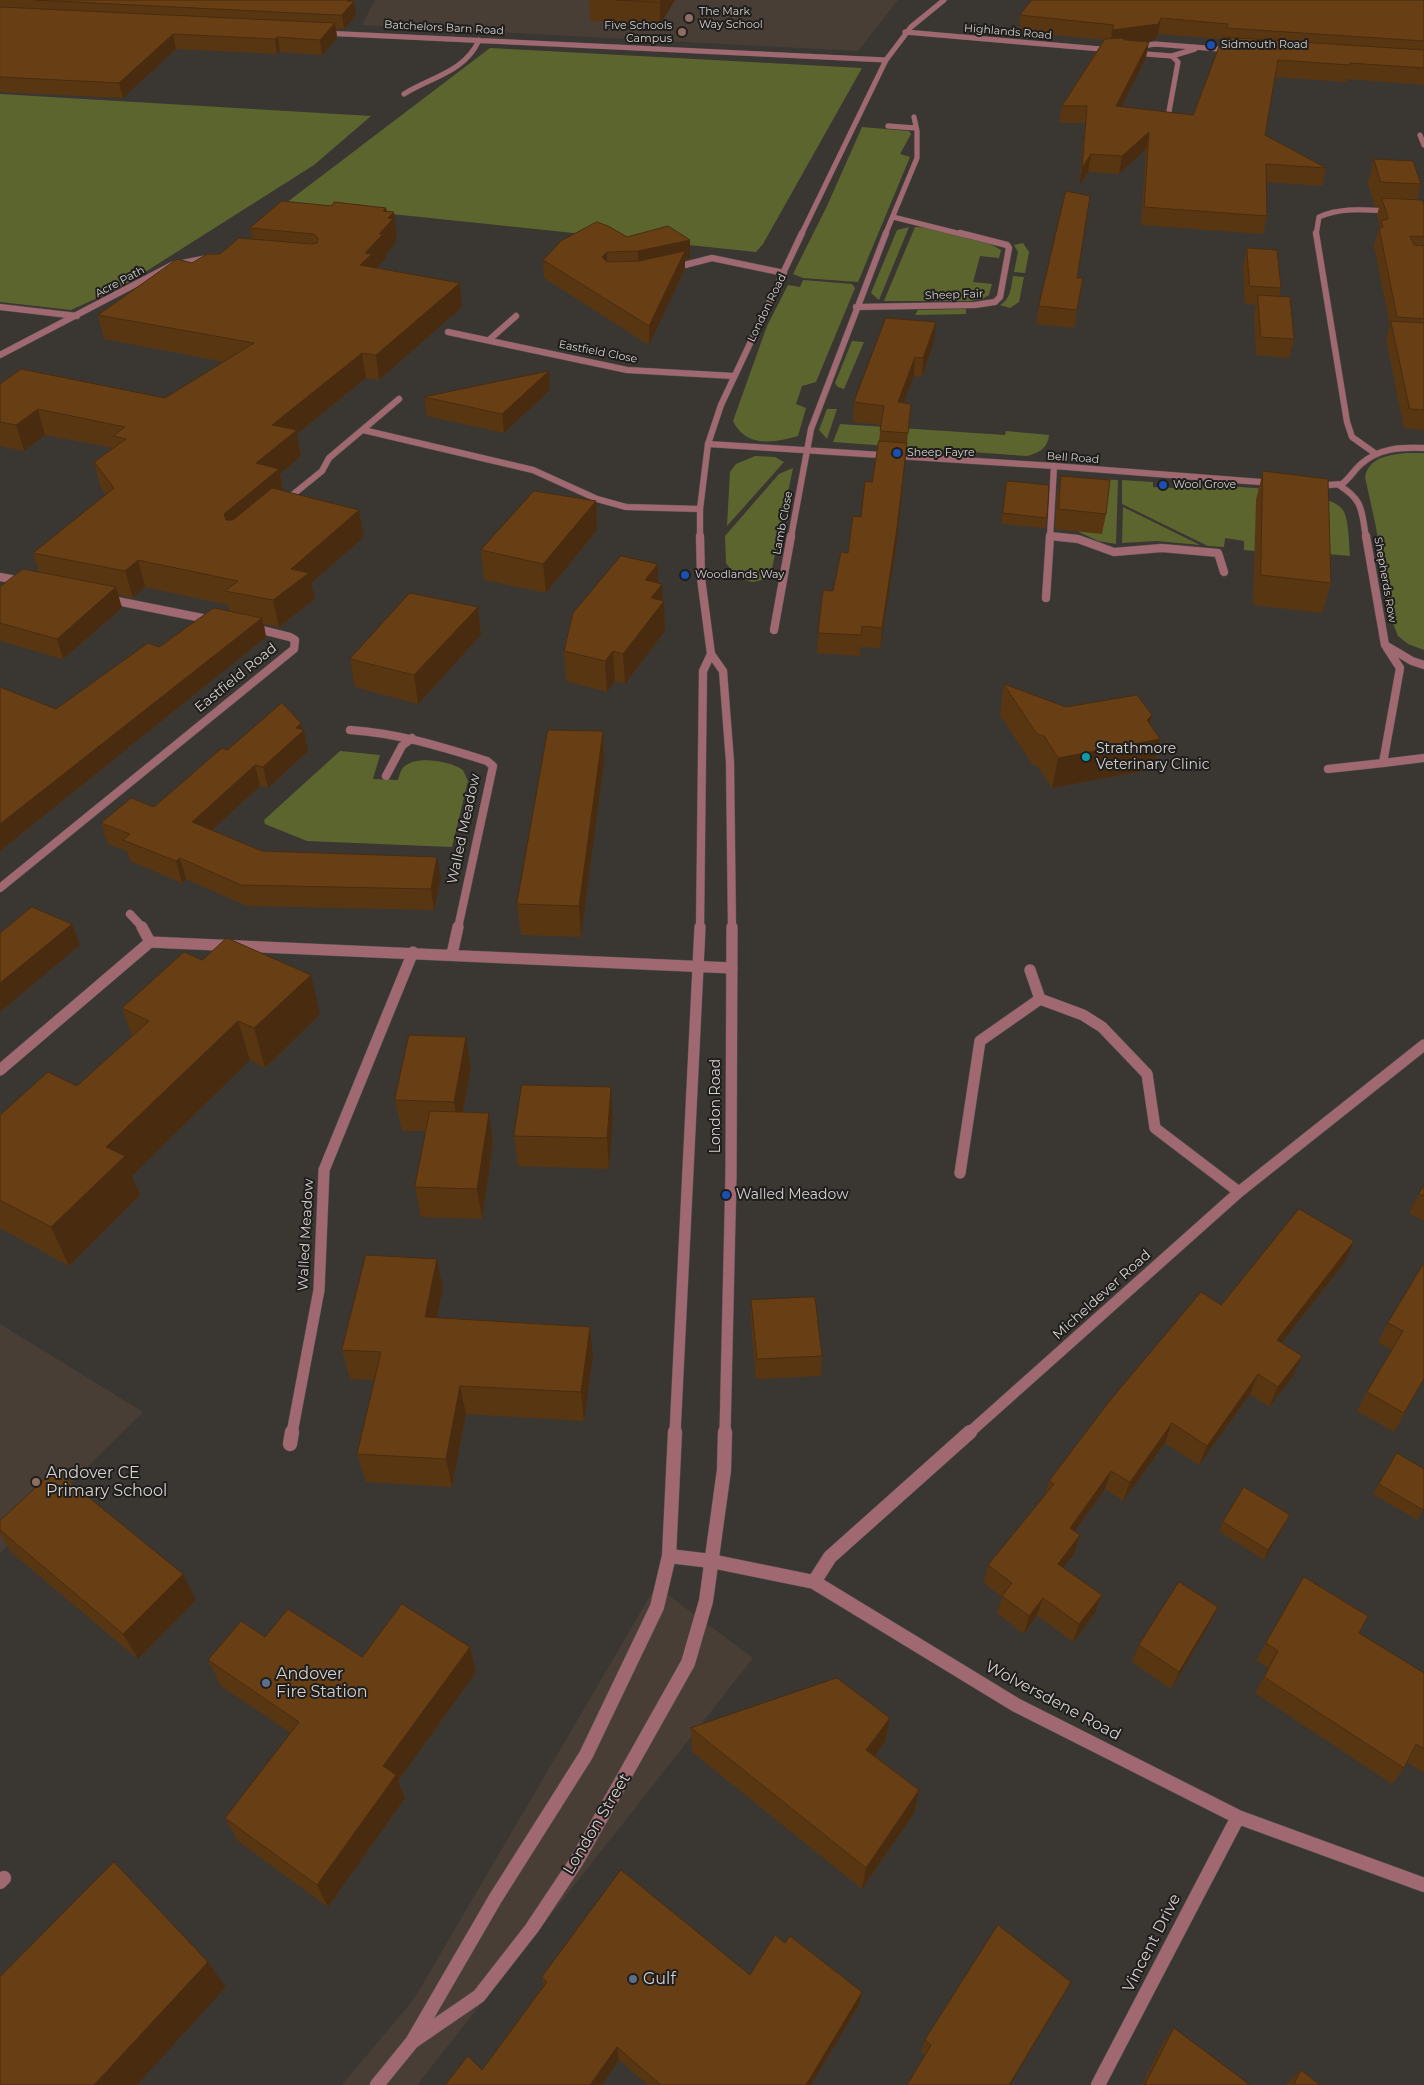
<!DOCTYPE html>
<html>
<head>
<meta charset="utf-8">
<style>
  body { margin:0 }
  canvas { display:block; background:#3a3632 }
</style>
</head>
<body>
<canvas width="1424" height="2085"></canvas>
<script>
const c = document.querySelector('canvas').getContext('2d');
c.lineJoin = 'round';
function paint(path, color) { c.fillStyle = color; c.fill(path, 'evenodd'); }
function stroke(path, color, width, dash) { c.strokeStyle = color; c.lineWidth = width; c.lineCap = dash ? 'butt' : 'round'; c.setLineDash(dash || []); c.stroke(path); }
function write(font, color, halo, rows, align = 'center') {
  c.font = font + ' Montserrat,sans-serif'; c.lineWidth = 4; c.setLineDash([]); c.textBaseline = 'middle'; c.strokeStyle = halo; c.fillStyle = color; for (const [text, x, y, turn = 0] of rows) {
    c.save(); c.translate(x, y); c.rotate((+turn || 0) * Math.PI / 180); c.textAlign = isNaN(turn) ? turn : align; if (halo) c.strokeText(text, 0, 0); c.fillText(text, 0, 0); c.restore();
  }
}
paint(new Path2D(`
  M375 0H898L858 51 362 25Z
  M0 1324 143 1412 0 1553Z
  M656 1586 753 1658 417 2085H342L414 1999Z`), '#483e36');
paint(new Path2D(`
  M490 48 862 68 763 244 756 252 286 203Z
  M0 94 371 116 314 165 134 279 106 294 71 310 0 302Z
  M862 127 909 131 911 134 900 154 910 157 858 282 803 278 793 274 827 206Z
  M909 227 879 300 871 293 897 230Z
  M915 227C934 227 985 239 1001 250L999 258 980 256 973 282 992 284 989 295 982 299 970 301H884Z
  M1023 243 1029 252 1025 273 1014 272 1018 252 1014 245Z
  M1013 276 1024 277 1019 302 1010 308 1000 305C1011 299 1011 287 1013 276Z
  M803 280 852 284 855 288 816 382 802 386 796 404 806 408 798 436C775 443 746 448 733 421L767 326 788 285 800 287Z
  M966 309V314L915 315 918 310Z
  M852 341 864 342 844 389 838 387 835 383Z
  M827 409H837L827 439 819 430Z
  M840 424 1005 435 1006 431 1049 435C1048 448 1039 453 1027 456L833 442Z
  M1406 453H1424V650L1408 644 1398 636 1392 621 1376 527 1365 477C1369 457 1389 455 1406 453Z
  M755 456 775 457 784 462 727 526 730 472 736 464Z
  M793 468 770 578 753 582 737 578 726 563 725 536 779 474Z
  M1093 479 1118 480 1116 544 1098 541 1079 532Z
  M1122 480 1153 482V487L1174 488V484C1205 486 1327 486 1343 510 1349 519 1349 545 1350 556 1315 552 1279 554 1244 550V541L1225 538 1224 547 1208 546 1122 504Z
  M1123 507 1200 545 1157 541 1122 543Z
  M340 751 380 755 373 779 398 780C399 776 400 772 402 769 413 754 450 761 463 770L468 781 452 847 307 841 265 824 264 820Z`), '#5d652f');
const minorFar4 = new Path2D(`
  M905 32 1112 50
  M323 33 886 60
  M1136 47 1155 44 1231 50
  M1133 53 1172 56 1195 49
  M404 94C431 77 465 72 479 40
  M1168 117 1178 62 1172 56
  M888 126 916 128
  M1420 135 1424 145
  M893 217 965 235
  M885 235 917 158V131L914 117
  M1316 235 1319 217C1342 207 1366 210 1391 211`);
const minorFar3 = new Path2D(`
  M1316 233 1347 422 1352 437 1376 454
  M673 268 712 258 784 273
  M0 307 77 316
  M856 307 975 305 995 302 1000 297 1009 248 1007 245 960 233
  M448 332 627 370 734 376
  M489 340 516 316
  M0 355 172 265 213 257
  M363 430 533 470 597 499 626 507 700 509
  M708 444 1054 466 1273 483
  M1339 485C1364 501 1361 510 1366 537
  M1315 486 1342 484C1350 478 1354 470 1361 464 1379 448 1401 447 1424 448
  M285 501 322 471 329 458 399 399
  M1050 536 1060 537
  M791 537 811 429 886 233
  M1050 537 1054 466`);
const minorFar2 = new Path2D(`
  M1050 536 1078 539 1114 552 1162 548 1218 553 1224 572
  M1366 536 1385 645 1412 661 1424 665
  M0 577 21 581
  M1046 598 1050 536
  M107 599 212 620
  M774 630 791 536
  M350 730C398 733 442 747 487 761L493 766 458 928
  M1383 763 1424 758
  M1328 769 1383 763 1400 668 1387 648
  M386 776 402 746 412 738
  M0 888 294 649 295 640 290 637 254 628
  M130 914 143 928`);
const minorFar1 = new Path2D(`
  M142 927 150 942
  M452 954 458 927
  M1030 970 1040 999
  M0 1070 150 942 732 968
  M960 1173 980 1041 1040 999 1083 1015 1102 1027 1147 1074 1155 1128 1239 1192
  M292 1433 319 1290 324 1170 413 952
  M969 1433 1239 1192 1424 1045`);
const minor = new Path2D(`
  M290 1444 292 1432
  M669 1556 711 1561 814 1582 1016 1705 1238 1817 1424 1885
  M814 1582 830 1557 970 1432
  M0 1882 4 1878
  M1098 2085 1238 1817`);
const tertiaryFar4 = new Path2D(`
  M801 235 886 60 911 27 944 0`);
const tertiaryFar3 = new Path2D(`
  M700 537V509L708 444 721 405 802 233`);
const tertiaryFar2 = new Path2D(`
  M700 536 701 578 711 654 723 671 730 762 732 928
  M700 928 703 671 711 654`);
const tertiaryFar1 = new Path2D(`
  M675 1433 700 927
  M725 1433 731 1174 732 927`);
const tertiary = new Path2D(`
  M412 2042 479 1996 532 1928 576 1862 688 1663 706 1601 724 1470 725 1432
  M377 2085 412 2042 495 1899 586 1755 657 1607 669 1556 675 1432`);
stroke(minorFar4, '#56524e', 5.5);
stroke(minorFar3, '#56524e', 7);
stroke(minorFar2, '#56524e', 9);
stroke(minorFar1, '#56524e', 12);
stroke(minor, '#56524e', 15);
stroke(tertiaryFar4, '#56524e', 5.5);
stroke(tertiaryFar3, '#56524e', 7);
stroke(tertiaryFar2, '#56524e', 9);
stroke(tertiaryFar1, '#56524e', 12);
stroke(tertiary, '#56524e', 15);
stroke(minorFar4, '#a06972', 5);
stroke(minorFar3, '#a06972', 6);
stroke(minorFar2, '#a06972', 8);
stroke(minorFar1, '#a06972', 11);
stroke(minor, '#a06972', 14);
stroke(tertiaryFar4, '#a06972', 5);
stroke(tertiaryFar3, '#a06972', 6);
stroke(tertiaryFar2, '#a06972', 8);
stroke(tertiaryFar1, '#a06972', 11);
stroke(tertiary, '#a06972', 14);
paint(new Path2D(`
  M0 0H351V1H354L356 16 344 29H336L337 38 322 55 280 52 277 54 176 49 123 98 0 92Z
  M589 0H675L660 25 590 21Z
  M1424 0V85L1346 79V82L1275 77 1265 135 1326 168 1322 186 1266 182 1267 216 1263 234 1141 225 1146 149 1119 174 1088 172 1079 186 1085 123H1059L1062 106 1104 40 1019 31 1020 15ZM1158 34 1222 39 1193 115 1121 107 1146 58 1143 42 1155 40Z
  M1374 159 1421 184 1417 199 1424 204V430L1404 428 1386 339 1390 325 1374 246 1380 225 1377 216 1379 207H1375L1368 183Z
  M332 206 386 208 387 212 397 236 396 237V242L386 254V258L377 268 462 307 379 380 366 378 297 434 301 456 280 474 283 491 364 537 311 583 315 599 279 627 264 624 266 637 0 851V687L56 709 159 647 230 611 228 605 145 587 133 598 118 595 122 608 63 659 0 641V587L39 572 33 553 106 494 101 488 94 462 113 448 45 435 24 451 0 446V384L165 398 224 362 104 339 98 315 192 263 220 254 252 239 250 228Z
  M627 237 690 258 685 259V269L649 345 544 278 543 260Z
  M1247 248 1281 288 1279 296 1294 339 1289 358 1256 355 1254 313 1256 305 1245 304 1243 266Z
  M1077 278 1083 279 1074 328 1036 324 1039 306Z
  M936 322 934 341 922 377 914 376 903 403 911 404 909 423 896 548 880 648 860 647V656L817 653 818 633 861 517 872 482 879 441 881 425 853 422 854 402Z
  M550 390 504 433 427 416 424 397Z
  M1263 471 1331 583 1322 613 1253 605 1256 500Z
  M1061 476 1106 514 1102 534 1055 529 1057 496Z
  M1007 481 1047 518 1045 528 1001 524Z
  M596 501 597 530 546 593 484 580 481 550Z
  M658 583 663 601H664L665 631 625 684 615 681 607 692 566 681 564 651Z
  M478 607 481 635 418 704 355 687 350 659Z
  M1004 684 1066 707 1152 715 1150 724 1160 739 1153 769 1052 788 1038 767 1032 764 1000 715Z
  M302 730H304L308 751 268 788 260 786 212 830 262 851 441 878 434 910 247 906 186 879 182 883 130 861 127 851 108 844 101 823 154 807 227 750Z
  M603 731 604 762 581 937 521 935 517 904Z
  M122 1008 320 1014 265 1068 250 1060 132 1176 140 1195 69 1266 0 1228V1115L77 1086 132 1036Z
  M471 1067 463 1112 489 1113 493 1143 482 1219 421 1217 415 1187 426 1131H402L395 1100Z
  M613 1118 609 1169 518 1166 514 1136Z
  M1424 1185V1221L1409 1213 1419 1194Z
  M1345 1262 1281 1343 1302 1356 1293 1376 1269 1407 1250 1394 1199 1465 1165 1443 1123 1501 1105 1489 1075 1531 1080 1535 1074 1554 1063 1568 1102 1595 1095 1613 1073 1642 1037 1615 1024 1634 997 1613 1002 1597 984 1583 988 1565 1045 1495 1049 1481 1221 1305Z
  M1424 1263V1379L1394 1432 1357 1411 1367 1392 1392 1350 1378 1342 1388 1323Z
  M443 1288 437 1318 590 1327 593 1356 584 1421 466 1414 452 1487 366 1482 357 1454 375 1380 350 1379 342 1350Z
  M751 1300 822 1356 821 1376 756 1379 751 1320Z
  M1397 1453 1424 1508 1417 1520 1373 1494Z
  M1223 1522 1285 1524 1264 1560 1219 1531Z
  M0 1530 196 1600 138 1659 12 1553 0 1534Z
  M1218 1607 1209 1625 1171 1689 1132 1662 1139 1645Z
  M1359 1633 1424 1673V1672V1773L1407 1762 1404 1768 1392 1784 1255 1693 1269 1668 1256 1660 1266 1643Z
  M265 1637 362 1657 470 1647 476 1672 398 1781 405 1798 328 1907 238 1841 225 1818 291 1733 221 1686 208 1660Z
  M890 1718 885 1742 875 1756 919 1790 914 1813 862 1889 692 1752 691 1728Z
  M785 1943 862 1992 859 2005 811 2085H648L619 2060 602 2085H445L482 2070 544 1985 542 1977 750 1975Z
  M1064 1995 1010 2085H907L925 2055 921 2052 925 2040Z
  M1174 2028 1250 2085H1142L1163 2043Z
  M1301 2070 1320 2085H1286Z`), '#593612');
paint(new Path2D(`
  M348 0H351L352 4 354 1 356 16 344 29 342 15Z
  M661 0H675L660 25V2Z
  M1161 18 1158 34 1155 40 1110 47 1112 30Z
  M335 23 337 38 322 55 320 40Z
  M173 34 176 49 123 98 119 83Z
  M278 37 280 52 277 54 275 39Z
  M1149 42 1146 58 1113 123 1116 106Z
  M1149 132 1146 149 1119 174 1122 156Z
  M1091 154 1088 172 1079 186 1082 168Z
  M386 208 388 224V218L394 212 397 236 396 237V242L386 254V258L374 271 360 265 383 211Z
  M690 240V258L685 259V269L649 345V326L638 269V251Z
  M607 252V270L602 257Z
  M460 283 462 307 379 380 376 355Z
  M936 322 934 341 922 377 923 358Z
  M362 353 366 378 297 434 301 456 280 474 284 495 230 541 224 514 256 463 272 425Z
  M915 357 914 376 896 422 898 402Z
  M549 371 550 390 504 433 502 414Z
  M38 409 45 435 24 451 16 425Z
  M907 443 896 548 880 648 882 628Z
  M596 501 597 530 546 593 543 564Z
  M359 510 364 537 311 583 315 599 279 627 273 600 291 569Z
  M138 560 145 587 133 598 125 571Z
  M658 564V589L662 584 663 603 664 601 665 631 625 684 623 654 645 580Z
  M116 587 122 608 63 659 57 639Z
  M478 607 481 635 418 704 414 675Z
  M262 618 266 637 0 851V824Z
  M613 651 615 681 607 692 605 661Z
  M1152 715 1146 741 1160 739 1153 769 1052 788 1058 758 1147 720Z
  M301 723 302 731 304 730 308 751 268 788 263 767 296 728Z
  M603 731 604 762 581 937 579 906Z
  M255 765 260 786 198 843 192 822Z
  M437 857 441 878 434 910 431 889Z
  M180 858 186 879 182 883 176 861Z
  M72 924 80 945 0 1012V983Z
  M311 975 320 1014 265 1068 254 1028Z
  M238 1021 250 1060 132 1176 140 1195 69 1266 51 1227 106 1147Z
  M466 1037 471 1067 459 1132 454 1102Z
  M611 1087 613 1118 609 1169 607 1138Z
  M489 1113 493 1143 482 1219 477 1189Z
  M1354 1241 1345 1262 1268 1360 1277 1340Z
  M437 1259 443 1288 431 1346 425 1317Z
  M590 1327 593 1356 584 1421 581 1392Z
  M1302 1356 1293 1376 1269 1407 1278 1387Z
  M1258 1374 1250 1394 1199 1465 1207 1446Z
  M460 1386 466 1414 452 1487 446 1459Z
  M1172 1423 1165 1443 1123 1501 1130 1482Z
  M1111 1471 1105 1489 1064 1546 1070 1528Z
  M1290 1515 1285 1524 1264 1560 1268 1550Z
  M1080 1535 1074 1554 1052 1582 1058 1564Z
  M183 1574 196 1600 138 1659 123 1634Z
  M1102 1595 1095 1613 1073 1642 1079 1624Z
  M1043 1598 1037 1615 1024 1634 1029 1616Z
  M1218 1607 1209 1625 1171 1689 1179 1672Z
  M470 1647 476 1672 398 1781 405 1798 328 1907 317 1885 383 1766Z
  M890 1718 885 1742 862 1773 866 1750Z
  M919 1790 914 1813 862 1889 866 1868Z
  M208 1962 226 1987 137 2085H94Z
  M1071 1982 1010 2085H1009Z
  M862 1992 859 2005 811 2085H806Z
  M617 2047 619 2060 602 2085H590Z`), '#492c0f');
const building = new Path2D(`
  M35 0H348L347 1H354L342 15Z
  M617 0H661L660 2Z
  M1032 0H1424V41L1226 28 1228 24 1161 18 1158 24 1112 30 1114 25 1020 15Z
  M0 7 335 23 320 40 278 37 275 39 173 34 119 83 0 77Z
  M1223 37 1424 50V68L1350 63V65L1278 60 1265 135 1326 168 1266 164 1267 216 1144 207 1149 132 1122 156 1091 154 1082 168 1087 106H1062L1105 39 1122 38 1125 40 1149 42 1116 106 1193 115Z
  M1374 159 1413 161 1421 184 1381 182Z
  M1066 191 1090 196 1077 278H1083L1077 310 1039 306Z
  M1382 198 1422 200 1424 204V237L1410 236 1414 245 1424 246V319L1397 317 1379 228 1383 227 1381 221 1388 219Z
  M282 201 332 206 334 202 386 208 383 211 394 212 388 218 393 219 379 234H383L365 253 372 254 360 265 460 283 376 355 362 353 272 425 297 430 256 463 279 469 224 514 226 520H233L272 488 359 510 291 569 309 573 273 600 225 591 238 581 138 560 125 571 33 553 114 488 94 462 126 439 113 436 125 427 38 409 16 425 0 422V384L21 369 165 398 254 343 98 315 177 259 192 263 207 254H220L239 238 312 244 317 243 318 238 314 234 250 228Z
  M597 222 608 226 627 237 668 226 690 240 638 251 607 252 602 257 607 262 639 261 685 251 649 326 543 260 561 241Z
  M1247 248 1277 250 1281 288 1250 286Z
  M1258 295 1290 297 1294 339 1261 337Z
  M886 318 936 322 923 358 915 357 898 402 911 404 908 433 880 431 884 406 854 402Z
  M1391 321 1424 323V410L1410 409Z
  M549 371 502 414 424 397Z
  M879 441 907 443 897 528 882 628 862 626 861 635 818 633 823 590 833 591 841 552 848 553 853 516 861 517 865 481 872 482Z
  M1263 471 1328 479 1331 583 1261 575Z
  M1061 476 1110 480 1106 514 1059 509Z
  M1007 481 1049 485 1047 518 1003 513Z
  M534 491 596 501 543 564 481 550Z
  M621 556 658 564 645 580 662 584 651 598 664 601 623 654 613 651 605 661 564 651 573 613Z
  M23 569 116 587 57 639 0 623V587Z
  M410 593 478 607 414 675 350 659Z
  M214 608 262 618 0 824V687L56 709 148 643 159 647Z
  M1004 684 1066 707 1137 695 1152 715 1147 720 1160 739 1058 758 1044 736 1037 734Z
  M282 703 301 723 296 728 304 730 263 767 255 765 192 822 262 851 437 857 431 889 241 885 180 858 176 861 123 840 130 834 101 823 131 798 154 807 222 748 227 750Z
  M548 730 603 731 579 906 517 904Z
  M32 907 72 924 0 983V932H1Z
  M227 938 311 975 254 1028 238 1021 106 1147 125 1156 51 1227 0 1200V1115L48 1072 77 1086 149 1021 122 1008 184 952 202 960Z
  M409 1035 466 1037 454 1102 395 1100Z
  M522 1085 611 1087 607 1138 514 1136Z
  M430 1111 489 1113 477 1189 415 1187Z
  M1424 1185V1196L1419 1194Z
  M1299 1209 1354 1241 1277 1340 1302 1356 1278 1387 1258 1374 1207 1446 1172 1423 1130 1482 1111 1471 1070 1528 1080 1535 1058 1564 1102 1595 1079 1624 1043 1598 1029 1616 1002 1596 1012 1583 988 1565 1054 1484 1049 1481 1108 1403 1201 1292 1221 1305Z
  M366 1255 437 1259 425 1317 590 1327 581 1392 460 1386 446 1459 357 1454 381 1352 342 1350Z
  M1424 1263V1379L1404 1413 1367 1392 1403 1331 1388 1323Z
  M815 1297 822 1356 757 1359 751 1300Z
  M1397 1453 1424 1469V1508L1423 1510 1379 1484Z
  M55 1470 183 1574 123 1634 0 1530V1521Z
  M1244 1487 1290 1515 1268 1550 1223 1522Z
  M1304 1577 1368 1616 1359 1633 1424 1673V1749L1416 1744 1404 1768 1264 1677 1278 1651 1266 1643Z
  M1179 1582 1218 1607 1179 1672 1139 1645Z
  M402 1604 470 1647 383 1766 396 1775 317 1885 225 1818 299 1722 208 1660 241 1621 265 1637 288 1609 362 1657Z
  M837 1678 890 1718 866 1750 919 1790 866 1868 691 1728Z
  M114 1862 208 1962 94 2085H0V1977Z
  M621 1870 750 1975 775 1935 785 1943 790 1936 862 1992 806 2085H661L617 2047 590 2085H445L468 2056 482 2070 547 1982 542 1977Z
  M998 1925 1071 1982 1009 2085H907L931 2045 925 2040Z
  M1174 2028 1250 2085H1145Z
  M1301 2070 1320 2085H1294Z`);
paint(building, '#683f15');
stroke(building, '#492c0f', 1);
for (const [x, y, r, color] of [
  [689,18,5,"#8d6e63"],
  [682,32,5,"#8d6e63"],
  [1211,45,5,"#1a4fb4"],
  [897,453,5,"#1a4fb4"],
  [1163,485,5,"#1a4fb4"],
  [685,575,5,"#1a4fb4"],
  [1086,757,5,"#0f9aa8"],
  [726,1195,5,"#1a4fb4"],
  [36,1482,5,"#8d6e63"],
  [266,1683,5,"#5c6f8a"],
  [633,1979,5,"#5c6f8a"]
]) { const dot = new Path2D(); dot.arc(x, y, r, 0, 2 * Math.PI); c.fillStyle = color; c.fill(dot); stroke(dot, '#201e1c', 2); }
write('11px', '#d4d1cf', '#201e1c', [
  ["The Mark",699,12],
  ["Way School",699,25],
  ["Five Schools",672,26,"right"],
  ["Campus",672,39,"right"],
  ["Sidmouth Road",1221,45],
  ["Sheep Fayre",907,453],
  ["Wool Grove",1173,485],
  ["Woodlands Way",695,575]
], 'left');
write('11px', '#d4d1cf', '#201e1c', [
  ["Batchelors Barn Road",444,28,3],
  ["Highlands Road",1008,32,5],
  ["Acre Path",120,282,-28],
  ["Sheep Fair",954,295,-2],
  ["London Road",767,308,-64],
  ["Eastfield Close",598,352,11],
  ["Bell Road",1073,458,4],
  ["Lamb Close",783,523,-79],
  ["Shepherds Row",1385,580,80]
]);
write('14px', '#d4d1cf', '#201e1c', [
  ["Eastfield Road",236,678,-39],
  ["Walled Meadow",464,829,-78],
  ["London Road",716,1106,-90],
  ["Walled Meadow",306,1235,-87],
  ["Micheldever Road",1102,1295,-42]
]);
write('14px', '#d4d1cf', '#201e1c', [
  ["Strathmore",1096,749],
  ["Veterinary Clinic",1096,765],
  ["Walled Meadow",736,1195]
], 'left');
write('16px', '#d4d1cf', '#201e1c', [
  ["Andover CE",46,1473],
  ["Primary School",46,1491],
  ["Andover",276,1674],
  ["Fire Station",276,1692],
  ["Gulf",643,1979]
], 'left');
write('16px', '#d4d1cf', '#201e1c', [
  ["Wolversdene Road",1053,1701,28],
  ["London Street",597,1824,-59],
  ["Vincent Drive",1152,1943,-63]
]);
</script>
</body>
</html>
